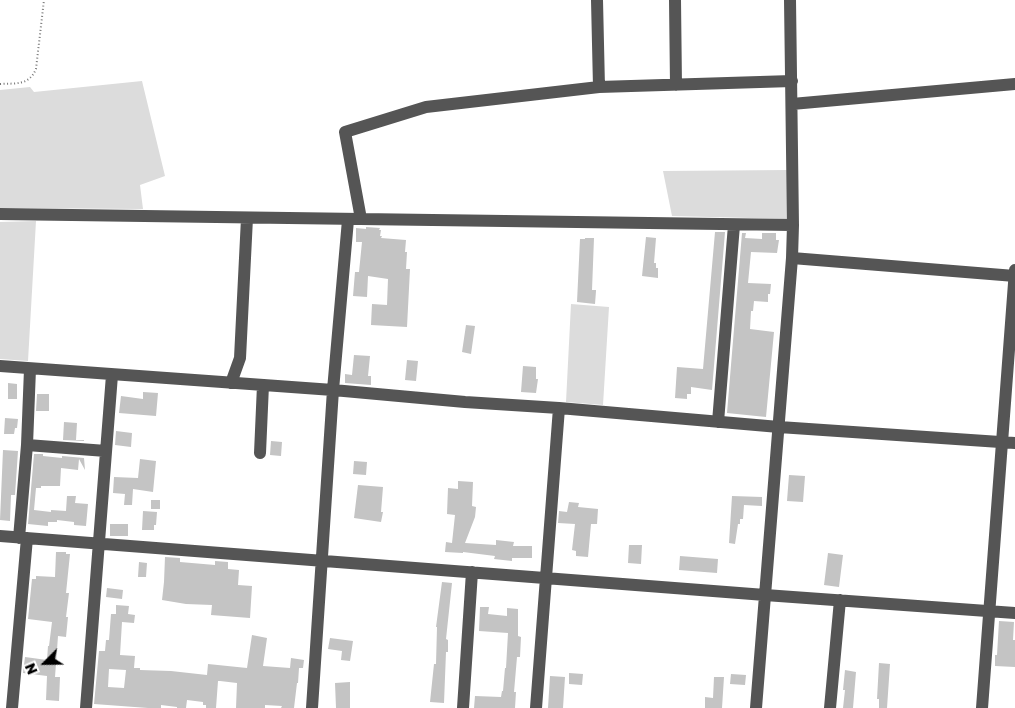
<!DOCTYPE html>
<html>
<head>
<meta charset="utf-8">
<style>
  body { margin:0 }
  #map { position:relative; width:1015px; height:708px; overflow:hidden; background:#fff; font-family:"Golos Text",sans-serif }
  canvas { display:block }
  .north { position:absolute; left:20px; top:638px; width:50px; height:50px; -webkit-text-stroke:4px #fff; paint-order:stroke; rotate:247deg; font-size:14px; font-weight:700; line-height:20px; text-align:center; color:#000 }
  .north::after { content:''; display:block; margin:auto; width:18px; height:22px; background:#000; clip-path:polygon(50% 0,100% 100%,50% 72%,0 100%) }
</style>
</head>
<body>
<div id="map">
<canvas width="1015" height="708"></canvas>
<div class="north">N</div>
</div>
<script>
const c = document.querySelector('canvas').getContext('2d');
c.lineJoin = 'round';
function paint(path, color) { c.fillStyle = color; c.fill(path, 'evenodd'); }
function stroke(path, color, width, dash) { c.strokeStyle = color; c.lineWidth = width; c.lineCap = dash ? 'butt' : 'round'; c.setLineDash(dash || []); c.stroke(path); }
paint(new Path2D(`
  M142 81 165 176 140 185 143 209 0 208V90L30 87 34 92Z
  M788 170V219L672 216 663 171Z
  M36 221 28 361 0 359V222Z
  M571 304 609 307 603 405 566 402Z`), '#dcdcdc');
paint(new Path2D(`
  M366 227 380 228 379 230H381L380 236H382L381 238 406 240 405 252H407L406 269H410L407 327 371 325 372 304 387 305 388 279 368 276 367 297 353 296 355 272H359L362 242H356V228L366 229Z
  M715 232H725L712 390 691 387V394H687V399L675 398 677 367 703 369Z
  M742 233H746L745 238 762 239V233H776V240H779L777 253 751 252 748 283 771 284 770 294H768V302L754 301 753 311H751L750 329 774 332 766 417 727 413Z
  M646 237 656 238 654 263H656V268H658V278L642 276Z
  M585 238H594L592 290H596V291L595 304 577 302 580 239H585Z
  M466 325 475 326 471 354 462 352Z
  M354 355 370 356 368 376H371V385L345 383V374L352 375Z
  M407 360 418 361 416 381 405 380Z
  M523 366 536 367V379H538L536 393 521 392Z
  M8 383 17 384V399H8Z
  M143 392 158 393 156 416 119 413 121 396 143 399Z
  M37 394H49V411H36Z
  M5 418 18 419 17 428H15L14 434H4Z
  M64 422 77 423 76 440H84V441L63 440Z
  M116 431 132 433 131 447 115 445Z
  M271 441 282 442 281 456 270 455Z
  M3 450 18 451 15 495H11L10 521 0 520Z
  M34 454H43V456L62 458V456L84 458 85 470 79 459 78 470 61 468 60 486H41V488H36L34 510 51 512V510L66 511 67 496H76L75 503 88 504 86 526 74 525V522L57 520V522H48V526L28 524Z
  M140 459 156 461 153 492 133 489 132 505H124L125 494 113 493 114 477 138 478Z
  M354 461 367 462 366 475 353 474Z
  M789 475 805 476 803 502 787 501Z
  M458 481 473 482 472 506 476 507 475 517 465 543 496 545V540L514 542 513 546H532V558H512V561L494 559 495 556 463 552V553L445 552 446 542 452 543 455 515 447 514 448 488 458 489Z
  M358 485 383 487 381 512H383L381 522 354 518Z
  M732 496 762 497V506L744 505 743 519H740V524H738L735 544 729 543Z
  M151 500H160V509H151Z
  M569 502 579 503 578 507 598 509 597 524H591L588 557 576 556V551L572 550 575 524 558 523 559 511 567 512Z
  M143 511 157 512 156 525H154V530H142Z
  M110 524H128V536H110Z
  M629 545H642L641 564 628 563Z
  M56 552H66V554H70L66 593H69L66 617H68L66 637 58 636 55 677H60L59 701 46 700 47 676 23 673 25 657 47 660 48 646H49L52 622 28 619 32 579H36V576L55 577Z
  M828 553 843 555 839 587 824 585Z
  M680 556 718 559 717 573 679 570Z
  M165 557 180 558V562L215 565V561L228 562V569L239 570 238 585 252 586 250 618 211 615 212 605 186 604 162 600 164 582Z
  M139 562 147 563 146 577H138Z
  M442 582 452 583 446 639 448 640V652H446L444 703 430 702 434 664H436L437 627H436Z
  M107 588 123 590 122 599 106 597Z
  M116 605 129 606 128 614 135 615 134 623 122 622 120 655 135 656 134 668H140V670L171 671 207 675 208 664 247 668 252 635 267 638 263 666 290 668 291 658 304 660 303 668H299L298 683H297L294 708H281L282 706 265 705V708H236L237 683 220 681H218L216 708H206V705H203V702L187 700 186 708H177V707L161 705V708H148L94 704 99 651H105L106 640H109L111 614H116ZM109 669 126 670 124 688 108 687Z
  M480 607H489L488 614 507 616V608L518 609V636L521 637 520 657H517L514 692H516L515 708H474L475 696 501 697 502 691H503L505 668H506L508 633 479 631Z
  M999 621 1014 622 1013 640H1015V667L995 666V655H997Z
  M330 638 353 641 350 661 341 660 342 651 328 649Z
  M879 663 890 664 887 708H879V699H877Z
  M845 670 856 672 853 708H843L845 690H843Z
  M569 673 583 674 582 685 569 684Z
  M731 674 746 675 745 685 730 684Z
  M550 676 565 677 563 708H548Z
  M714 677H724L722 708H705V697L713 698Z
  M350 682V708H336L335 683Z`), '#c4c4c4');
stroke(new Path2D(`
  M0 84C15 83 29 86 36 69L44 0`), '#777', 2, [1, 2.5]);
stroke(new Path2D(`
  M597 0 599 87
  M675 0 676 85
  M792 104 1015 84
  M0 214 793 225
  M361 219 345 132 426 107 599 87 792 81
  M792 258 1015 276
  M0 366 333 390 465 402 559 408 779 427 1015 443
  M231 383 240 358 247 218
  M718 422 734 225
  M27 445 106 451
  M260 453 263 385
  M0 536 765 595 1015 613
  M19 538 27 445 30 369
  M12 708 27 538
  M86 708 112 375
  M312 708 333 390 348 220
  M463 708 472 572
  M536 708 559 408
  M756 708 792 258 793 225 790 0
  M830 708 840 600
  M982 708 1015 270`), '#555', 12);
</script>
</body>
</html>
